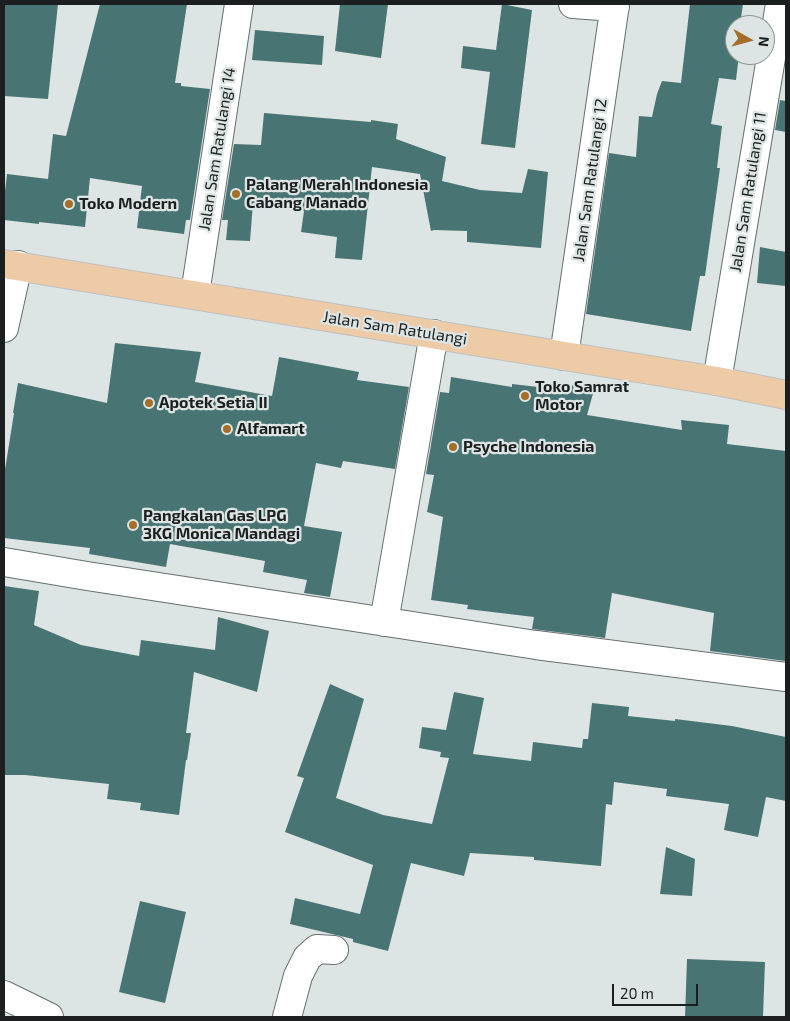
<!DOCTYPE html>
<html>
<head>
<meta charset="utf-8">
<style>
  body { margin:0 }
  #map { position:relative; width:790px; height:1021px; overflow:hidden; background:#dde5e4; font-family:"Exo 2",sans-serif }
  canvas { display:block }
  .frame { position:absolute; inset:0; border:5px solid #1c1f1f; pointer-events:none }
  .north { position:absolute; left:725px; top:15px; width:50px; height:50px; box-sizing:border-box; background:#dde5e4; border:1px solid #909695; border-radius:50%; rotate:97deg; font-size:14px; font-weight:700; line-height:20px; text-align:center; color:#1c1f1f }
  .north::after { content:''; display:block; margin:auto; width:18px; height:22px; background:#a56f2a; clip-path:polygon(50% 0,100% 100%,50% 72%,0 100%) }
  .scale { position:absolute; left:612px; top:984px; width:86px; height:22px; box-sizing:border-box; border:2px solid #1c1f1f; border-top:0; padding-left:6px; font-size:15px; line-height:18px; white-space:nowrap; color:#1c1f1f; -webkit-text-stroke:4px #dde5e4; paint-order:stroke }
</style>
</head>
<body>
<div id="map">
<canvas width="790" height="1021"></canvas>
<div class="frame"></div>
<div class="north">N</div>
<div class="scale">20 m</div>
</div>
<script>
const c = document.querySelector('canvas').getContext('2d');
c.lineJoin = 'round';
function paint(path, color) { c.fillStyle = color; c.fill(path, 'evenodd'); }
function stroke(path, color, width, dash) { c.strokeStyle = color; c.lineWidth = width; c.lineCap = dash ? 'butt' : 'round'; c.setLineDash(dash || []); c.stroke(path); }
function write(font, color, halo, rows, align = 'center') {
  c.font = font + ' "Exo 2",sans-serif'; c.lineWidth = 4.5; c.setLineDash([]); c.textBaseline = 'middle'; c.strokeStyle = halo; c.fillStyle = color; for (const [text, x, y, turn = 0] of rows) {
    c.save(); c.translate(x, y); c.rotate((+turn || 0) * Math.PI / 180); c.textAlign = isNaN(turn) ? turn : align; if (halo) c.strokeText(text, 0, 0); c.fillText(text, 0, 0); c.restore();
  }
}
paint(new Path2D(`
  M4 4H58L48 99 4 96Z
  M100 4H187L175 83H181V86L210 89 190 220H186L184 234 137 228 142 186 90 178 85 227 39 222V224L4 220V200L7 174 48 179 53 134 66 136Z
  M340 4H388L381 58 335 51Z
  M502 4 532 10 515 148 481 144 490 72 461 68 463 46 496 50Z
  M690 4H743L740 25H735V55H739L736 80 719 78 711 124 722 126 717 168H720L705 276H700L691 331 586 314 609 153 636 157 639 116 652 117 657 94 662 81 681 83Z
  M255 30 324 36 322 65 252 60Z
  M780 100 786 101V132L775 130Z
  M264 113 371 122V120L398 124 396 139 446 157 442 181 480 190 522 193 528 169 548 172 541 248 467 242V231L434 230 431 231 420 174 372 167 362 260 335 258 337 237 301 232 304 211 253 203 250 241 226 240 228 220H222L234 144 261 145Z
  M760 247 786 252V286L757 283Z
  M115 343 201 352 195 382 272 396 279 357 359 372 357 380 409 387 395 469 343 461 341 468 316 463 304 526 342 532 330 597 304 593 307 580 263 572 265 561 170 544 166 567 89 554 90 548 4 538V476L14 413H13L18 383 107 403Z
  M451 377 512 387V384L565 390 566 385 572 386 573 384 594 390 587 415 682 430 681 420 729 425 727 444 786 451V647L785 661 710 651 714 613 612 593 605 638 532 629 534 617 467 609 468 605 431 600 443 517 427 512 434 475 426 474 440 392 449 393Z
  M4 586 39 591 34 625 81 645 139 656 141 640 215 650 218 617 269 631 257 692 194 672 186 733H191L187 760H186L179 815 140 810 141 803 107 799 109 784 25 775H4Z
  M330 684 364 699 336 798 383 815 432 824 449 758 440 757 441 752 419 748 422 727 446 730 454 692 484 698 473 754 531 761 533 742 582 748 583 739H588L592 703 629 707 628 716 675 721V719L732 726 786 737V801L766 797 758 837 724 830 729 804 666 796 667 789 614 782 612 805 606 804 601 866 534 860V857L470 853 464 876 411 863 388 951 353 942V939L290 924 295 898 360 914 373 865 285 832 304 778 297 776Z
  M666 847 695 859 692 896 660 894Z
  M140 901 186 912 165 1003 119 992Z
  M687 959 765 962 763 1017H685Z`), '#487573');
const minor = new Path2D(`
  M573 4 615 7
  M195 294 239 4
  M4 328 18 265
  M564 356 615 4
  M717 381 780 4
  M4 562 87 576 536 645 786 677
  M384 622 434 334
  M4 995 49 1017
  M287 1017 298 976 307 958 317 949 334 950`);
const major = new Path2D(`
  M4 264 717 381 786 395`);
stroke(minor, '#686f6f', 30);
stroke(major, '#bfc0c0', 30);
stroke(minor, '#fff', 28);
stroke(major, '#edcba6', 28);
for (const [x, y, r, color] of [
  [236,194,5,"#a56f2a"],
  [69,204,5,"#a56f2a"],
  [525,396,5,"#a56f2a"],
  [149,403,5,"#a56f2a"],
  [227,429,5,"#a56f2a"],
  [453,447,5,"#a56f2a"],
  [133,525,5,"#a56f2a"]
]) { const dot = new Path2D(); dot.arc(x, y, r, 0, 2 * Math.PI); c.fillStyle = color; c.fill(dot); stroke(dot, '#dde5e4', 2); }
write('16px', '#1c1f1f', '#dde5e4', [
  ["Jalan Sam Ratulangi 14",217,149,-81],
  ["Jalan Sam Ratulangi 12",590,180,-82],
  ["Jalan Sam Ratulangi 11",748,192,-81],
  ["Jalan Sam Ratulangi",395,328,9]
]);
write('bold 16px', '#1c1f1f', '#dde5e4', [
  ["Palang Merah Indonesia",246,185],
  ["Cabang Manado",246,203],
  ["Toko Modern",79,204],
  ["Toko Samrat",535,387],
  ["Motor",535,405],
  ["Apotek Setia II",159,403],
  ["Alfamart",237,429],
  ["Psyche Indonesia",463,447],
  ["Pangkalan Gas LPG",143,516],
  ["3KG Monica Mandagi",143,534]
], 'left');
</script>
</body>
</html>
